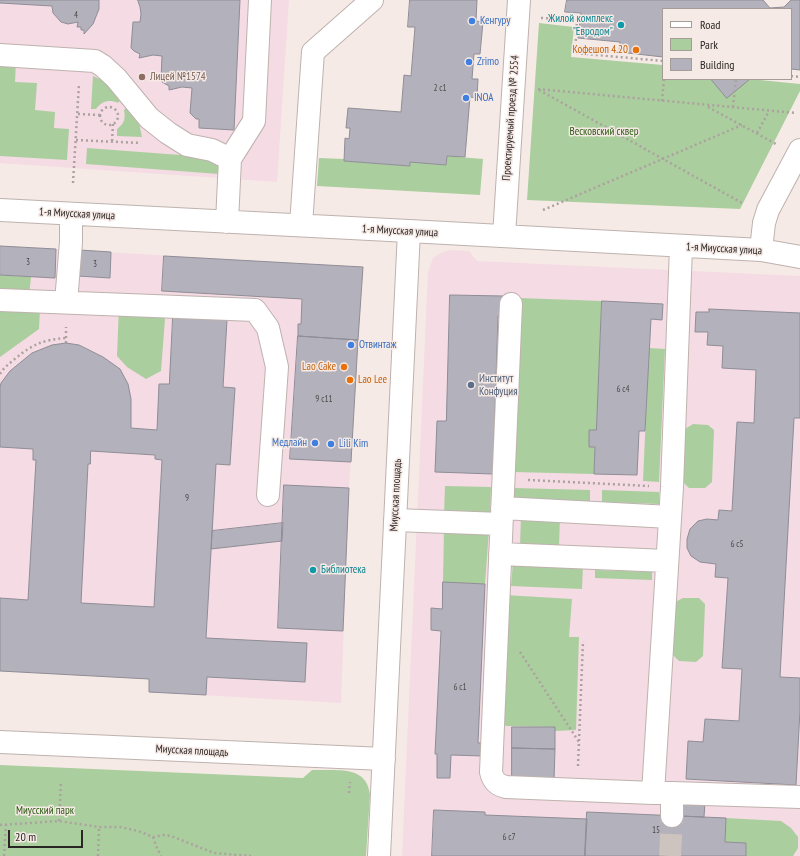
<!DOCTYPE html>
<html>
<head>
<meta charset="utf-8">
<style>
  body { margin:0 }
  #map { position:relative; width:800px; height:856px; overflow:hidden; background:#f6eae6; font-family:"PT Sans Narrow",sans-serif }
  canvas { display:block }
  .legend { position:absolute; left:662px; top:8px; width:130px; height:72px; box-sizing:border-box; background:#f6eae6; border:1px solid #a49c98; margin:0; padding:5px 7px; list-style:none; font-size:12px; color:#2a2624 }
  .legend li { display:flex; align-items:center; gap:8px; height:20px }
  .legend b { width:20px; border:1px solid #a49c98 }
  .scale { position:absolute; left:8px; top:830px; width:75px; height:18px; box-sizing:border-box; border:2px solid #2a2624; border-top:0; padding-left:5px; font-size:12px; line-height:14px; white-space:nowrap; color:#2a2624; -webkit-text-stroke:3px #f6eae6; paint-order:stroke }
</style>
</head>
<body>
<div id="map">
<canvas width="800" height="856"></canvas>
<ul class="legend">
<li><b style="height:5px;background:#fff"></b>Road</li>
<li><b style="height:11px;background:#abce9e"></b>Park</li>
<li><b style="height:11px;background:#b3b1bb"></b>Building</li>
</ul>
<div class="scale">20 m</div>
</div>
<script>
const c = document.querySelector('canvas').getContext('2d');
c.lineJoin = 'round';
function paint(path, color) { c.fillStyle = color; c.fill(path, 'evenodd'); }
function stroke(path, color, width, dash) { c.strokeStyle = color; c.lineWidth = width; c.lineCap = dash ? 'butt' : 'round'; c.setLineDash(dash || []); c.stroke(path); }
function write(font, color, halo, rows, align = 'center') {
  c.font = font + ' "PT Sans Narrow",sans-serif'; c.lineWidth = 3; c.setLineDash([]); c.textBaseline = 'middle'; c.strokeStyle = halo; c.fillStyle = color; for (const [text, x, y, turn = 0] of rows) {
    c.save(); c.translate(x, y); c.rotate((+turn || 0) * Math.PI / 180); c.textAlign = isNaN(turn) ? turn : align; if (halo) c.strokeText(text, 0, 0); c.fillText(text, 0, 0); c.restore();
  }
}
paint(new Path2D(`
  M0 0H289L277 182 0 163Z
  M0 246 363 267 349 488 341 703 149 692V679L0 671Z
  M452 250 469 251 477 261 800 276V856H402L428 272 433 258 439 254 445 251Z`), '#f5dbe4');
paint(new Path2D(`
  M539 23 574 27 571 57 663 65V79H750L800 84V91L740 209 527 200Z
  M0 60 16 61 15 82 37 83 35 110 55 112 54 128 69 129 67 160 0 156Z
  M93 76 102 80 123 96 118 103C109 99 102 101 96 109H91Z
  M129 105 139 123 142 137 117 136V129C124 124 126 118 124 110Z
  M87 148 207 157 215 161 219 167V174L86 164Z
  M447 156 483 159 480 195 317 186 319 158 344 159V161L410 166V162L446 165Z
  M0 275 31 277 29 296 0 294Z
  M519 298 602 301 596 430H589V447H595L594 474 513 472Z
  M119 306 152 308 165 319 161 371 146 379 127 367 117 356Z
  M0 309H40L39 329 0 357Z
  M649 348 665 349 659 482 643 481Z
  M693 424 708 425 714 430 712 482 705 488H689L682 481 685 429Z
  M445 486 491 487 490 516 444 515Z
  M514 488 590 490V502L514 500Z
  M602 490 659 492V504L602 502Z
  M521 515 560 516 559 547 520 546Z
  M444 529 489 530 485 584 443 582Z
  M513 562 583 565 582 589 511 586Z
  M595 570 652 572V580L595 578Z
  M505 595 572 599 569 637H579L576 730 555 731V727L506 726 498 717Z
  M683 598H699L705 604 703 656 696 662 679 661 673 655 675 602Z
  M0 765 303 778 312 770C335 771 367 764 370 795L366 856H0Z
  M726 818 781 821 791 828 798 837V848L793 856H746V843L725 842Z`), '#abce9e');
const building = new Path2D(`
  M0 0H99V9L93 24 84 34V30H81V27H77L78 22 68 24 61 22 53 13 52 6 0 3Z
  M138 0H240L234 130 199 128V119H196L190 113 192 88 182 87 169 90V86L162 82 161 79 162 56 153 55 139 58 140 54 134 51 131 48 133 22H140L141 14 140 7Z
  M410 0H477L476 21 483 22 480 54H474L472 79H478L477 98 470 97 465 157 447 156 446 165 410 162V166L344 161 345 138 349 139 350 128H346L348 108 401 112 404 75 411 76 415 27H408Z
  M567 0H763L770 8 784 7 791 0H800V70L791 69V9H663V57L619 52 620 42 578 38 581 13 565 12Z
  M711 79H750L727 98Z
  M0 246 56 249 55 278 0 275Z
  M80 250 111 252 110 278 78 276Z
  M164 256 363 267 358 340 298 336V324H301L302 299 162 291Z
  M450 295 503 296 502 317 498 316 493 474 435 472 437 421H446Z
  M602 301 663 304 662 320 651 319 645 431H639L637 475 594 474 595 447H589V430H596Z
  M709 309 800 313V418H794L780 677 800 678V710L796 785 686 779 688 741 703 742 705 719 739 721 742 669 722 668 728 578 715 577 716 564 700 562 691 556 687 548V539L690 529 698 521 707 519 718 520 719 510 732 511 737 422 754 423 756 370 722 368 723 346 707 345 708 332H695L696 312H709Z
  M173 317 227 320 223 387 235 388 230 465 216 464 206 638 307 643 305 682 207 677 206 695 149 692V679L0 671V598L28 600 36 460H33V449L0 447V387L1 383 10 371 32 353 52 345 66 343 79 345 103 357 120 369 128 384 131 399V428L157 430 159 384H169ZM91 451 155 455V459L162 460 154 607 81 603 88 464H90Z
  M298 336 358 340 351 462 290 459Z
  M284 485 349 488 343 631 278 628Z
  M283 523 282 541 211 549 212 531Z
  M443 582 485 584 478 743H483V756L451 755 450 778H437V754H435L441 631 431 630V608L442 609Z
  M512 727H555V749L512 748Z
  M512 748 555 749 554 780 512 779Z
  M681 801 705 802 704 817 680 816Z
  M434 810 485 812V815L587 819 585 856H432Z
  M587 812 726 818 725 842 746 843V856H585Z`);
paint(building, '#b3b1bb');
stroke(building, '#8f8d96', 1);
stroke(new Path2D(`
  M670 856 672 816`), '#cdc3bf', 22, [22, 11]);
const minor = new Path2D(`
  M0 55 95 61 103 66 116 78 149 118 168 133 187 145 212 150 230 159
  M0 210 409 231 761 250 800 257
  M227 222 230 159 254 121 260 0
  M301 225 313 52 372 0
  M504 236 519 0
  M761 250 764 223 768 210 800 150
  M0 300 255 310 268 328 277 367 268 495
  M66 302 71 242V214
  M511 304 491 772C493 781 497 785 506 787L653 793
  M502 508 670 517
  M395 520 501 524
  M500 554 667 561
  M0 742 384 759
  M672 793H653L672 487 681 247
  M672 816V793L800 797
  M379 856 409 231`);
stroke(minor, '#beb2ae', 24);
stroke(new Path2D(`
  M541 18 577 20 575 53 663 61
  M791 76 800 77
  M538 89 796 113
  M539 90 744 204
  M662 101 664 79
  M100 116a9 9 0 1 1 18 0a9 9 0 1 1-18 0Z
  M708 107 776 144
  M733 107 736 79
  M78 114 100 115
  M757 133 769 111
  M76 140 141 143
  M112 141 113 124
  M73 183 79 84
  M543 210 742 125
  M66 343V327
  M0 374C4 367 10 363 16 358 33 344 43 340 66 338
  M528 480 649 486
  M520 652 579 742
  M578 766 583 641
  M349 793 350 782
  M59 821 61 781
  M0 825 59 821 99 827H120L138 831 153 837 163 835 171 836 214 853 251 856
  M153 837 156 846 161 856
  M4 856 6 824
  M98 856 99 827`), '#aba29f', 2.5, [2, 3]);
stroke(minor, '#fff', 22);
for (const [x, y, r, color] of [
  [472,21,4,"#3f7fe0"],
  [621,25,4,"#0f9aa8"],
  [636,50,4,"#e8710a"],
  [469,62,4,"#3f7fe0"],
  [142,77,4,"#8d6e63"],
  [466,98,4,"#3f7fe0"],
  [351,345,4,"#3f7fe0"],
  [344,367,4,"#e8710a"],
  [350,380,4,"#e8710a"],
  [471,385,4,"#5c6f8a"],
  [315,443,4,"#3f7fe0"],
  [331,444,4,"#3f7fe0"],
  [313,570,4,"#0f9aa8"]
]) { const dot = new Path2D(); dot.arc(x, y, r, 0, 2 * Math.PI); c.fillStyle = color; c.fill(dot); stroke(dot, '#f6eae6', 1.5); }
write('9px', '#4c494a', null, [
  ["4",76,15],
  ["2 с1",440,88],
  ["3",28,262],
  ["3",95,264],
  ["6 с4",623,389],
  ["9 с11",324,399],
  ["9",187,498],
  ["6 с5",737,544],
  ["6 с1",460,687],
  ["15",656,830],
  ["6 с7",509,837]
]);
write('11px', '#0d838f', '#f6eae6', [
  ["Жилой комплекс",613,19],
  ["\"Евродом\"",613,32],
  ["Библиотека",321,570,"left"]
], 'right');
write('11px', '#366cbe', '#f6eae6', [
  ["Кенгуру",480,21],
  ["Zrimo",477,62],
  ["INOA",474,98],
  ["Отвинтаж",359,345],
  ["Медлайн",307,443,"right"],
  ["Lili Kim",339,444]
], 'left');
write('11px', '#c56008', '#f6eae6', [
  ["Кофешоп 4.20",628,50],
  ["Lao Cake",336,367],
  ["Lao Lee",358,380,"left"]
], 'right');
write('11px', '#785e54', '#f6eae6', [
  ["Лицей №1574",150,77]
], 'left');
write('11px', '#2a2624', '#f6eae6', [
  ["Проектируемый проезд № 2554",511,118,-86],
  ["1-я Миусская улица",77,214,3],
  ["1-я Миусская улица",400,231,3],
  ["1-я Миусская улица",724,249,3],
  ["Миусская площадь",396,495,-87],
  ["Миусская площадь",192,751,3]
]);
write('11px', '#28580f', '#f6eae6', [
  ["Весковский сквер",604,132],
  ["Миусский парк",45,811]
]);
write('11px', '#4e5e75', '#f6eae6', [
  ["Институт",479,379],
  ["Конфуция",479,392]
], 'left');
</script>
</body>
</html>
